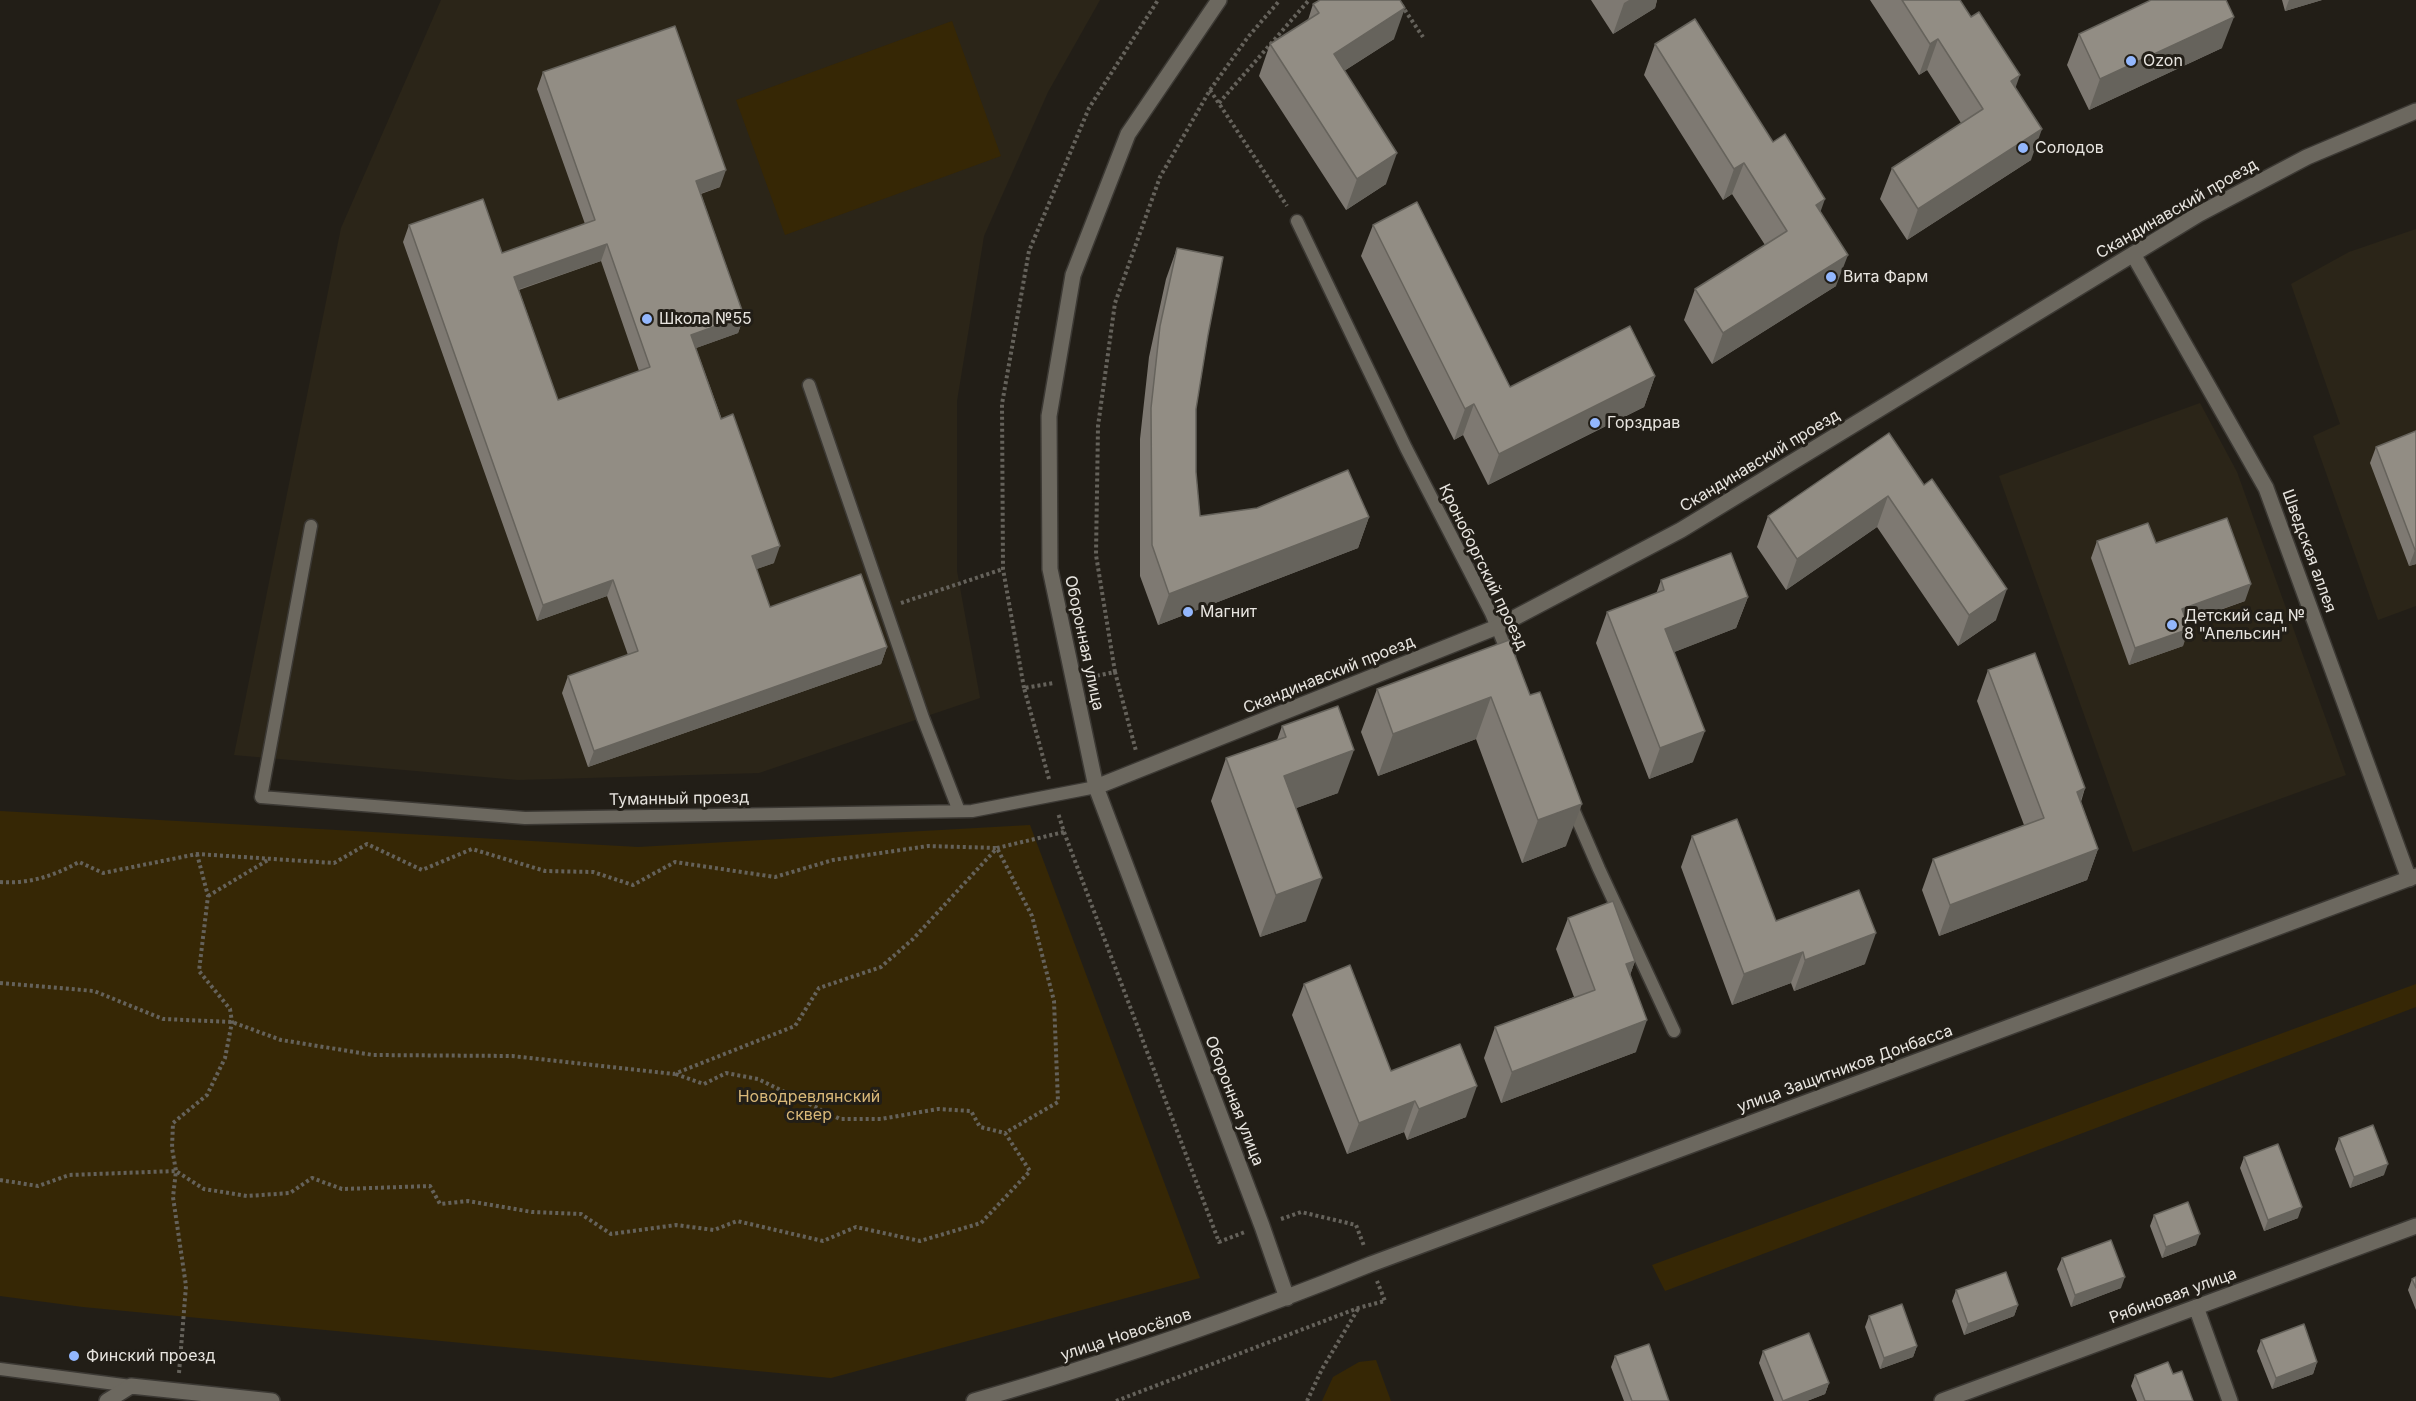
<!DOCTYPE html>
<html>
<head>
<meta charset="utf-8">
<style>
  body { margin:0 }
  canvas { display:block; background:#221e17 }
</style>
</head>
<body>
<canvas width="2416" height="1401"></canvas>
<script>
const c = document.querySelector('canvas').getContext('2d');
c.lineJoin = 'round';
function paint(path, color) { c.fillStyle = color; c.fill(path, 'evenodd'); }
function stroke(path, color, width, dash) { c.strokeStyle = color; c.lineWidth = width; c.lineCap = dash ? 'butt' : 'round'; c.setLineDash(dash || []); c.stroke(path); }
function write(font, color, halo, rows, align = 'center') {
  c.font = font + ' Inter,sans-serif'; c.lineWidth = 6; c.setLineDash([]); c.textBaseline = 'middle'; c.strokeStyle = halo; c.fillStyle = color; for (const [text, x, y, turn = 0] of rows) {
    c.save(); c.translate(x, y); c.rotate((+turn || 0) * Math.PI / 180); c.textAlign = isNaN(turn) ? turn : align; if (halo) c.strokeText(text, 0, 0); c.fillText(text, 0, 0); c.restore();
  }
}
paint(new Path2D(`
  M441 0H1100L1048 92 984 236 957 401V571L980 698 759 773 518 780 234 755 341 228Z
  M2416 229V606L2378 620 2313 436 2340 424 2291 284 2349 252Z
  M2200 403 2237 472 2346 775 2133 852 1999 476Z`), '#2b2518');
paint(new Path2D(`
  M952 21 1001 156 785 235 736 100Z
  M0 811 638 847 1030 825 1200 1278 831 1378 83 1307 0 1296Z
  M2416 984V1007L1665 1291 1652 1265Z
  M1376 1360 1391 1401H1322L1333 1377 1359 1362Z`), '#362705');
const lane = new Path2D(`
  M1297 221 1406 448 1491 613 1509 656
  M809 385 923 718 959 811
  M311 526 261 797 525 818 972 811 1096 787
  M1570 802 1599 869 1674 1031
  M0 1369 131 1386`);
const street = new Path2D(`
  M1219 0 1128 134 1073 275 1049 416 1050 569 1096 787 1262 1226 1287 1298
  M2133 254 2266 488 2409 879
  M1096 787 1497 627 1681 530 2199 214 2307 157 2416 111
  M2196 1307 2230 1401
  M107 1401 131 1386 272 1401
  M974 1401C1109 1362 1241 1317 1371 1264L2416 876
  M1942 1401 2416 1226`);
stroke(lane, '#3c3934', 15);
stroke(street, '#3c3934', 18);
stroke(new Path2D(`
  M1398 0 1423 37
  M1210 90 1287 206
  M1219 103 1309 0
  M901 603 1003 569
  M1115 672 1096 555 1098 426 1115 303 1160 177 1210 90 1248 37 1280 0
  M1091 677 1115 672 1136 751
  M1024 688 1003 569 1002 404 1029 251 1089 108 1158 0
  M1049 779 1024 688 1054 683
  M1064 832 1219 1242 1245 1232
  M0 882C29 884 54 876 79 862L103 873 197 854 334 863 367 844 422 870 472 849 545 871 593 872 633 885 675 862 775 877 833 860 928 846 997 848 1032 916 1054 1001 1058 1102 1005 1133
  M208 896 268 860
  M0 983 94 991 163 1019 232 1022 281 1040 373 1055 512 1056 674 1074 795 1026 819 988 881 967 913 939 997 848 1064 832 1058 813
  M0 1180 38 1186 69 1175 176 1171 204 1189 247 1196 290 1193 312 1178 342 1189 430 1186 440 1204 468 1201 532 1212 581 1214 611 1234 676 1225 714 1230 737 1221 823 1241 856 1227 920 1241 981 1223 1030 1171 1005 1133 980 1127 971 1111 938 1109 881 1119H840L758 1079 726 1073 704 1084 675 1074
  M1281 1219 1301 1212 1356 1225 1364 1246
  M179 1373 186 1286 173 1197 176 1171 172 1148 173 1123 207 1095 225 1058 232 1022 230 1009 199 971 208 896 197 854
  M1116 1401 1358 1308 1385 1301 1377 1281
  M1307 1401 1322 1369 1358 1309`), '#65625b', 4, [3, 3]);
stroke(lane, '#6c685f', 12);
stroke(street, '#6c685f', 15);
paint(new Path2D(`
  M1591 0H1657L1655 8 1613 34Z
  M1870 0H1960L2016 88 2031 160 1907 240 1880 199 1892 168 1961 123 1927 70 1919 75Z
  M2282 0H2322L2285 11Z
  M1313 4 1394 39 1344 71 1386 184 1346 210 1259 76 1270 44 1308 20Z
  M2079 34 2222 48 2089 110 2067 65Z
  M1655 44 1773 142 1821 212 1836 286 1712 364 1684 320 1695 289 1765 245 1732 194 1723 200 1644 75Z
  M543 72 720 187 701 194 744 316 738 333 696 348 774 563 756 569 770 607 887 647 881 664 588 767 562 693 568 676 628 655 607 596 537 621 403 242 409 225 502 253 585 224 537 89ZM601 261 639 371 558 400 519 290Z
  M1373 225 1510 387 1655 376 1644 407 1488 485 1463 435 1454 440 1361 256Z
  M1177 248 1208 335 1196 409V472L1200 516 1369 517 1358 548 1158 625 1140 576V439L1149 357 1166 279Z
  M2416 431V564L2409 566 2370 463 2376 447Z
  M1889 433 1996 620 1958 646 1877 527 1786 590 1757 547 1768 516Z
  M2097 541 2156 543 2245 601 2187 622 2183 646 2129 665 2091 558Z
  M1661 580 1748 597 1736 628 1674 652 1693 762 1649 779 1596 643 1607 612 1656 594Z
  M1509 640 1566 846 1522 863 1476 739 1378 776 1361 732 1377 689Z
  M1988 670 2085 788 2081 802 2098 849 2087 880 1939 936 1922 890 1933 859 2024 825 1977 701Z
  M1282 726 1338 793 1296 808 1306 921 1260 937 1211 801 1226 758 1277 740Z
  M1692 836 1776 921 1865 964 1794 991 1791 983 1732 1005 1681 867Z
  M1568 918 1635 961 1630 975 1636 1052 1501 1103 1484 1058 1495 1027 1574 997 1556 949Z
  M1304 984 1391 1071 1466 1117 1407 1140 1404 1132 1347 1154 1292 1015Z
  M2339 1138 2384 1175 2350 1188 2335 1149Z
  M2244 1157 2298 1218 2264 1231 2240 1168Z
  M2154 1215 2196 1245 2162 1258 2150 1226Z
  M2062 1258 2121 1288 2071 1307 2057 1269Z
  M2416 1277V1310L2408 1290 2412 1279Z
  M1956 1290 2018 1305 2014 1316 1964 1335 1952 1301Z
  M1869 1316 1917 1346 1913 1357 1880 1369 1865 1327Z
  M2261 1340 2317 1362 2313 1374 2272 1389 2257 1351Z
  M1763 1351 1829 1383 1825 1394 1807 1401H1774L1759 1363Z
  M1615 1356 1669 1401H1624L1611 1367Z
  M2173 1374 2193 1401H2137L2131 1386 2135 1375Z`), '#7e7972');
paint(new Path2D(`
  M1629 0H1657L1655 8 1613 34 1624 3Z
  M2289 0H2322L2285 11Z
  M1405 8 1394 39 1322 85 1334 54Z
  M2234 17 2222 48 2089 110 2100 79Z
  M1938 39 1927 70 1919 75 1930 44Z
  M2020 75 2009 106 2011 81Z
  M2042 129 2031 160 1907 240 1918 209Z
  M1397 153 1386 184 1346 210 1357 179Z
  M1744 163 1732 194 1723 200 1734 169Z
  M726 170 720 187 690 197 696 181Z
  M1825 199 1814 230 1816 205Z
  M607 244 601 261 508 293 514 277Z
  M1848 255 1836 286 1712 364 1723 333Z
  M744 316 738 333 685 352 691 335Z
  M1655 376 1644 407 1488 485 1499 454Z
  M1474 404 1463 435 1454 440 1465 409Z
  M1888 496 1877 527 1786 590 1797 559Z
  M1369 517 1358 548 1158 625 1169 594Z
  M780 546 774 563 746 573 752 556Z
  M2416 549V564L2409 566 2415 550Z
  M613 580 607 596 537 621 543 605Z
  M2251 584 2245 601 2176 625 2182 609Z
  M2007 589 1996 620 1958 646 1969 615Z
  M1748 597 1736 628 1654 660 1665 629Z
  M2189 629 2183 646 2129 665 2135 648Z
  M887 647 881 664 588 767 594 751Z
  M1491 697 1476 739 1378 776 1393 734Z
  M1705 731 1693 762 1649 779 1660 748Z
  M1354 750 1338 793 1269 818 1284 776Z
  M2085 788 2074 819 2077 792Z
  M1582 804 1566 846 1522 863 1538 820Z
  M2098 849 2087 880 1939 936 1950 905Z
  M1322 878 1306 921 1260 937 1276 895Z
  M1876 933 1865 964 1794 991 1805 960Z
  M1803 952 1791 983 1732 1005 1744 974Z
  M1635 961 1624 992 1626 964Z
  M1647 1020 1636 1052 1501 1103 1512 1072Z
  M1477 1086 1466 1117 1407 1140 1419 1109Z
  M1415 1101 1404 1132 1347 1154 1359 1123Z
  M2388 1164 2384 1175 2350 1188 2354 1177Z
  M2302 1207 2298 1218 2264 1231 2268 1220Z
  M2200 1234 2196 1245 2162 1258 2166 1247Z
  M2125 1277 2121 1288 2071 1307 2075 1295Z
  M2018 1305 2014 1316 1964 1335 1968 1324Z
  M1917 1346 1913 1357 1880 1369 1884 1358Z
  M2317 1362 2313 1374 2272 1389 2276 1378Z
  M1829 1383 1825 1394 1807 1401H1783Z`), '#66635c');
const building = new Path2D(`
  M1320 0H1400L1405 8 1334 54 1397 153 1357 179 1270 44 1319 13 1313 4Z
  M1902 0H1960L1971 17 1979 12 2020 75 2011 81 2042 129 1918 209 1892 168 1983 109 1938 39 1930 44Z
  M2151 0H2226L2234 17 2100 79 2079 34Z
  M1695 19 1773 142 1785 134 1825 199 1816 205 1848 255 1723 333 1695 289 1787 231 1744 163 1734 169 1655 44Z
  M675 26 726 170 696 181 744 316 691 335 721 419 733 414 780 546 752 556 770 607 861 574 887 647 594 751 568 676 638 651 613 580 543 605 409 225 483 199 502 253 595 220 543 72ZM607 244 650 367 558 400 514 277Z
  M1417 202 1510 387 1630 326 1655 376 1499 454 1474 404 1465 409 1373 225Z
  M1177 248 1223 257 1208 335 1196 409V472L1200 516 1257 508 1348 470 1369 517 1169 594 1152 545 1151 408 1160 326Z
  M2416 431V549L2415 550 2376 447Z
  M1889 433 1924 485 1932 479 2007 589 1969 615 1888 496 1797 559 1768 516Z
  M2227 518 2251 584 2182 609 2189 629 2135 648 2097 541 2148 523 2156 543Z
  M1731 553 1748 597 1665 629 1705 731 1660 748 1607 612 1664 590 1661 580Z
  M1509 640 1530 695 1540 692 1582 804 1538 820 1491 697 1393 734 1377 689Z
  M2035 653 2085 788 2077 792 2098 849 1950 905 1933 859 2044 818 1988 670Z
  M1338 706 1354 750 1284 776 1322 878 1276 895 1226 758 1286 737 1282 726Z
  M1737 819 1776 921 1859 890 1876 933 1805 960 1803 952 1744 974 1692 836Z
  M1613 901 1635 961 1626 964 1647 1020 1512 1072 1495 1027 1595 990 1568 918Z
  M1350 965 1391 1071 1460 1044 1477 1086 1419 1109 1415 1101 1359 1123 1304 984Z
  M2373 1125 2388 1164 2354 1177 2339 1138Z
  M2278 1144 2302 1207 2268 1220 2244 1157Z
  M2188 1202 2200 1234 2166 1247 2154 1215Z
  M2111 1240 2125 1277 2075 1295 2062 1258Z
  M2006 1272 2018 1305 1968 1324 1956 1290Z
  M2416 1277V1288L2412 1279Z
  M1902 1304 1917 1346 1884 1358 1869 1316Z
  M2304 1324 2317 1362 2276 1378 2261 1340Z
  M1809 1333 1829 1383 1783 1401 1763 1351Z
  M1649 1344 1669 1401H1632L1615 1356Z
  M2168 1362 2173 1374 2182 1371 2193 1401H2145L2135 1375Z`);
paint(building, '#928d84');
stroke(building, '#66635c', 1.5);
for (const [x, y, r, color] of [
  [2131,61,6,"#93b7fd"],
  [2023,148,6,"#93b7fd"],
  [1831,277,6,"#93b7fd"],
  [647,319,6,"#93b7fd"],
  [1595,423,6,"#93b7fd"],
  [1188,612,6,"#93b7fd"],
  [2172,625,6,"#93b7fd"],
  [74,1356,6,"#93b7fd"]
]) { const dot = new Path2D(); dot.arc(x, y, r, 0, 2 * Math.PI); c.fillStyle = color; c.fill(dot); stroke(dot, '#221e17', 2); }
write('16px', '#e8e5e0', '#221e17', [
  ["Ozon",2143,61],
  ["Солодов",2035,148],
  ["Вита Фарм",1843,277],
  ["Школа №55",659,319],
  ["Горздрав",1607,423],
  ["Магнит",1200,612],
  ["Детский сад №",2184,616],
  ["8 \"Апельсин\"",2184,634],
  ["Финский проезд",86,1356]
], 'left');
write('16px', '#e8e5e0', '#221e17', [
  ["Скандинавский проезд",2177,209,-30],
  ["Скандинавский проезд",1760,461,-31],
  ["Шведская аллея",2309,551,70],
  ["Кроноборгский проезд",1483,567,64],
  ["Оборонная улица",1084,643,78],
  ["Скандинавский проезд",1329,675,-22],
  ["Туманный проезд",679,799,-1],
  ["улица Защитников Донбасса",1845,1069,-20],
  ["Оборонная улица",1234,1101,69],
  ["Рябиновая улица",2173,1296,-20],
  ["улица Новосёлов",1126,1335,-18]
]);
write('16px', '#dab979', '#221e17', [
  ["Новодревлянский",809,1097],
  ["сквер",809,1115]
]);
</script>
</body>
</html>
